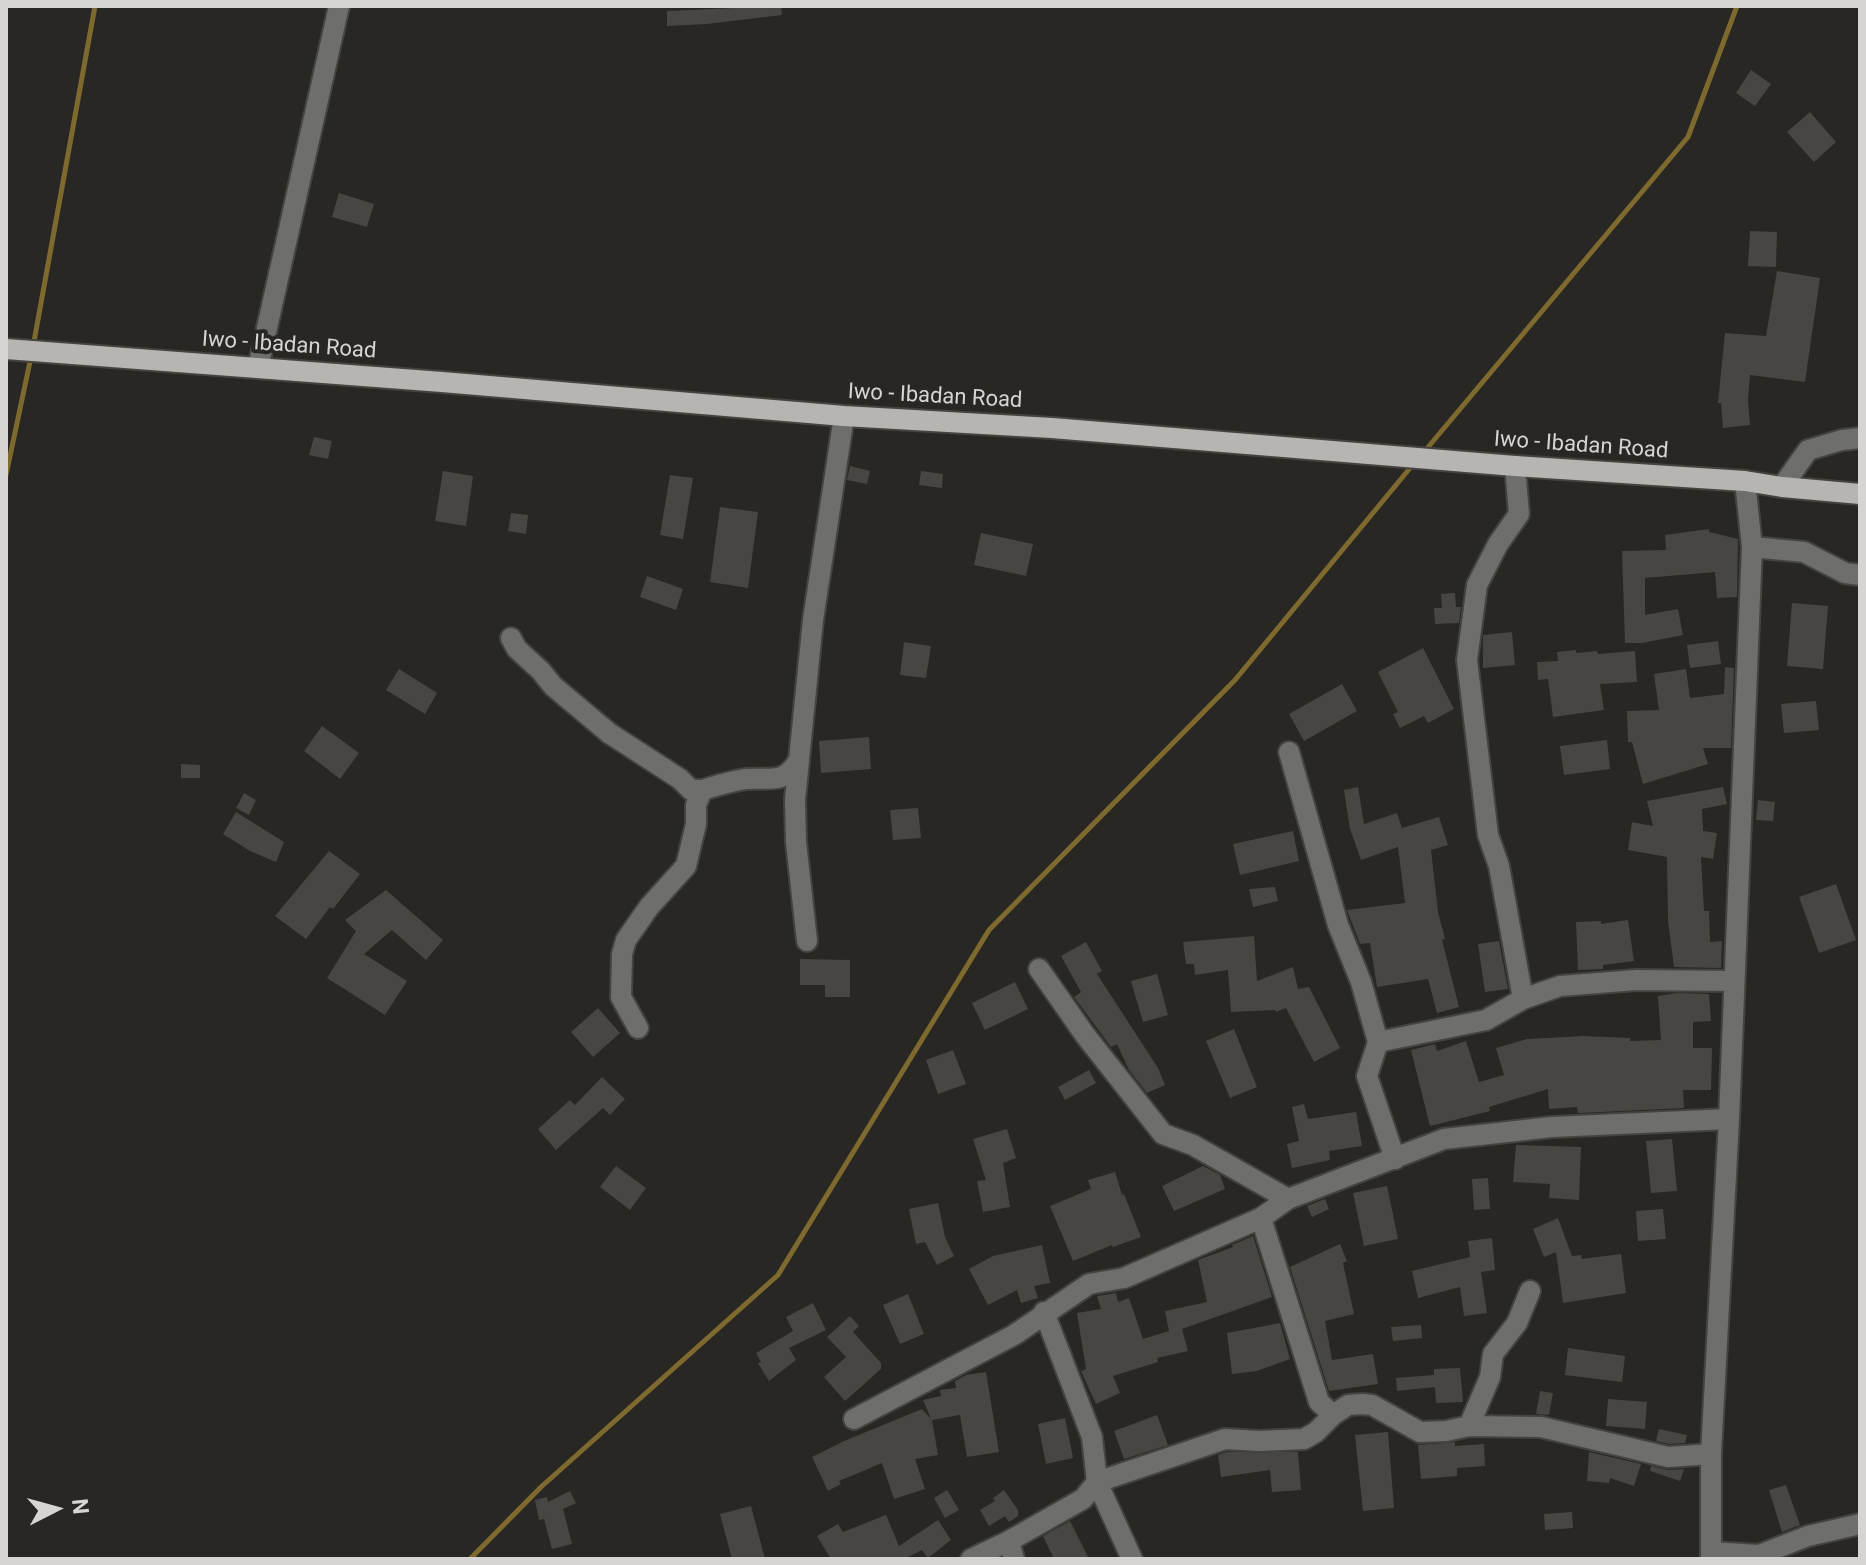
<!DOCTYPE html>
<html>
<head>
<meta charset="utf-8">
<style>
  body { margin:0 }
  #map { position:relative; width:1866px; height:1565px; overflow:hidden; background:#282723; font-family:Roboto,sans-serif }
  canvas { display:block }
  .frame { position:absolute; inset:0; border:8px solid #d6d5d3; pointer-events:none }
  .north { position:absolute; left:16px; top:1469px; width:80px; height:80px; -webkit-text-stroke:6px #282723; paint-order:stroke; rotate:84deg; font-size:22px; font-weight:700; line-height:32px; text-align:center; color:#d6d5d3 }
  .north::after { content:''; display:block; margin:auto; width:28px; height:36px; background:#d6d5d3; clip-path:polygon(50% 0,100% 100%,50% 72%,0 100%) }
</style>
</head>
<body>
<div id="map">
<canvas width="1866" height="1565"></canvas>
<div class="frame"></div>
<div class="north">N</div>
</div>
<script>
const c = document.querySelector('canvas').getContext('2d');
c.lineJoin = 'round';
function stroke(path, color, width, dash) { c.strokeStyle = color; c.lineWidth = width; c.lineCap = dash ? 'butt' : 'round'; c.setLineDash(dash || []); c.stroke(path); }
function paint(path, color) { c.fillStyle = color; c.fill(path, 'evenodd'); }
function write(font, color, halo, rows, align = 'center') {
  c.font = font + ' Roboto,sans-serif'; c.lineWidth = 8; c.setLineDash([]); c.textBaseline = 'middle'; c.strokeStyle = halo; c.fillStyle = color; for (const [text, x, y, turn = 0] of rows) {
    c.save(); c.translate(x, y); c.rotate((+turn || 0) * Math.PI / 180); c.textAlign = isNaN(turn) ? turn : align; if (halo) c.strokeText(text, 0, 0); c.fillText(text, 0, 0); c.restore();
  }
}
stroke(new Path2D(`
  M33 347 95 6
  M1424 452 1688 137 1737 6
  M6 475 31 357
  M470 1559 541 1487 778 1275 989 930 1235 680 1415 462`), '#7e692f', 5);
paint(new Path2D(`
  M733 6H781L782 15 707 24 667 26V11L734 8Z
  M1751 70 1771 84 1755 106 1736 93Z
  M1810 112 1836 142 1814 162 1787 132Z
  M339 193 374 204 367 227 332 217Z
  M1750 231 1777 232 1776 267 1748 266Z
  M1777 271 1820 278 1805 382 1750 375 1748 400 1750 425 1723 428 1721 403H1718L1725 333 1766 336Z
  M314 437 332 441 328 459 309 455Z
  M850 466 870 471 867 484 847 480Z
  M443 471 473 476 466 526 435 521Z
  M921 471 943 474 942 488 919 485Z
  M670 475 693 478 683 539 660 535Z
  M720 507 758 512 748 588 710 582Z
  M511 513 528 515 526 534 508 531Z
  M1709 529V532L1738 539 1737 597 1717 598 1715 572 1645 578V615L1678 609 1683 635 1642 643H1625L1622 551 1666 550 1665 535Z
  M981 533 1033 544 1026 576 974 565Z
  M647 576 683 589 676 610 640 597Z
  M1455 593 1456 607H1461L1459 623 1435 624 1434 608H1442L1441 594Z
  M1792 603 1828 606 1823 669 1787 666Z
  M1512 632 1515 665 1483 668V635Z
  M1718 641 1721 664 1690 668 1687 645Z
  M904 642 931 646 926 678 900 675Z
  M1423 648 1454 709 1428 723 1424 716 1400 728 1393 714 1398 712 1378 672Z
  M1576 650V653L1597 651 1598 654 1635 651 1637 682 1600 684 1604 710 1553 717 1548 679 1538 680 1537 662 1558 661 1557 652Z
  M1725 667 1734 668 1731 748H1703L1708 764 1643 784 1632 742H1628L1627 711 1659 710 1654 674 1686 669 1690 698 1724 694Z
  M399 669 437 693 425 714 386 690Z
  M1342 684 1357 711 1304 741 1289 714Z
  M1816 701 1819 730 1784 733 1781 704Z
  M322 726 359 753 340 779 304 751Z
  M869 737 871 769 821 773 819 741Z
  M1607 740 1610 769 1564 775 1560 746Z
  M181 764 200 765V778H181Z
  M1358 787 1364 824 1397 813 1402 828 1439 817 1448 845 1431 850 1438 912 1445 939 1442 940 1459 1007 1437 1013 1428 979 1377 987 1370 943 1360 944 1347 910 1405 903 1398 847 1361 860 1350 829 1344 790Z
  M1723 787 1727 804 1702 809 1703 831 1717 833 1713 859 1701 857 1704 911H1709L1710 942 1722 941 1721 968 1674 967 1668 921 1667 857 1628 850 1632 822 1653 826 1647 801Z
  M244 793 256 800 249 815 236 808Z
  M1758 800 1775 802 1773 821 1756 820Z
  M918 808 921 838 893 840 890 810Z
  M236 812 284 842 276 862 250 851 223 834Z
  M1293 831 1299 861 1240 875 1233 844Z
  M329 851 360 874 333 909 330 907 306 939 275 916Z
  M1836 884 1856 940 1819 953 1799 897Z
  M1275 887 1278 901 1253 907 1249 889Z
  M386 890 443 940 426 960 392 930 364 954 407 981 385 1015 327 978 356 931 345 920Z
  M1628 920 1634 961 1603 965V969L1578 970 1576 922 1601 921V924Z
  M1254 936 1257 981 1293 967 1298 989 1309 987 1340 1048 1314 1062 1286 1008 1276 1012 1275 1010 1231 1012 1228 970 1195 975 1194 964H1186L1183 942Z
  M1499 941 1508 989 1485 992 1478 944Z
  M1086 942 1102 971 1097 974 1158 1068 1165 1085 1147 1093 1129 1070 1117 1044 1111 1047 1074 997 1081 992 1061 956Z
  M800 959 850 960V997H825V985H800Z
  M1157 974 1168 1015 1143 1022 1131 981Z
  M1015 982 1028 1009 985 1030 972 1003Z
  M1677 993 1709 994 1711 1021 1693 1022V1048H1712L1711 1090H1683L1684 1108 1580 1113H1578L1577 1107 1549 1109 1548 1089 1489 1107 1490 1111 1430 1126 1411 1050 1435 1044 1437 1051 1466 1041 1479 1082 1504 1075 1496 1048 1527 1039 1583 1036 1630 1038V1041L1661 1040 1658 996Z
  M598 1008 620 1033 593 1057 571 1032Z
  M1234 1029 1257 1087 1230 1098 1206 1041Z
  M953 1050 966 1084 938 1094 926 1060Z
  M1089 1070 1096 1083 1065 1100 1058 1087Z
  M602 1077 625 1099 610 1115 603 1108 556 1150 538 1129 570 1100 575 1105Z
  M1304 1104 1308 1119 1356 1112 1362 1146 1329 1151 1330 1160 1292 1168 1287 1144 1299 1141 1292 1107Z
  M1007 1129 1016 1158 1003 1163 1010 1207 983 1212 977 1181 986 1180 973 1139Z
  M1672 1139 1677 1191 1651 1193 1646 1141Z
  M1516 1145 1581 1147 1579 1200 1549 1198 1550 1184 1513 1182Z
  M616 1166 646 1188 630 1210 600 1187Z
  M1203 1166 1220 1175 1225 1189 1174 1211 1162 1186Z
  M1115 1172 1122 1195 1124 1194 1141 1237 1113 1247 1112 1245 1073 1261 1050 1206 1091 1189 1088 1180Z
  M1488 1178 1490 1209 1474 1210 1472 1179Z
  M1387 1186 1398 1239 1364 1246 1353 1193Z
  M1325 1199 1329 1209 1312 1217 1307 1206Z
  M938 1203 945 1237 954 1256 937 1265 925 1242 916 1244 909 1209Z
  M1663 1209 1666 1239 1638 1241 1636 1211Z
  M1558 1218 1572 1256 1581 1255 1582 1259 1621 1254 1626 1293 1563 1303 1556 1252 1544 1257 1533 1229Z
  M1253 1236 1272 1297 1182 1329 1188 1351 1157 1358 1158 1362 1113 1376 1120 1393 1096 1404 1081 1371 1086 1369 1077 1313 1101 1309 1097 1296 1116 1293 1118 1302 1129 1298 1143 1339 1169 1331 1165 1311 1207 1302 1198 1260 1233 1247 1232 1245Z
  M1492 1238 1495 1270 1481 1272 1487 1313 1464 1316 1460 1287 1418 1298 1412 1271 1470 1257 1468 1241Z
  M1340 1244 1347 1261 1343 1263 1354 1314 1325 1321 1332 1360 1373 1354 1378 1384 1329 1391 1290 1267Z
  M1042 1245 1050 1283 1034 1286 1038 1298 1021 1303 1017 1290 988 1305 969 1269 993 1256Z
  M908 1294 924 1334 900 1344 883 1305Z
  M813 1303 826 1330 789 1348 796 1360 769 1381 758 1363 761 1362 756 1353 793 1331 786 1317Z
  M850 1316 859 1326 853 1332 881 1363V1369L845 1401 824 1377 846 1357 827 1337Z
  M1280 1323 1290 1359 1257 1371 1232 1374 1227 1333Z
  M1421 1325 1422 1338 1393 1341 1391 1327Z
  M1568 1348 1625 1356 1622 1382 1565 1375Z
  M1460 1368 1463 1402 1436 1403 1435 1387 1397 1391 1396 1378 1434 1375V1369Z
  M986 1372 999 1452 967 1457 960 1415 932 1420 938 1455 915 1459 925 1489 894 1499 882 1463 839 1481 841 1484 828 1491 812 1457 844 1441 922 1409 931 1419 923 1400 941 1396 940 1390 956 1388 955 1381 966 1375Z
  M1540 1391 1553 1393 1549 1415 1536 1414Z
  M1608 1399 1647 1402 1645 1429 1606 1426Z
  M1157 1415 1168 1445 1124 1459 1114 1431Z
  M1065 1418 1073 1458 1046 1464 1038 1424Z
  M1659 1429 1687 1435 1685 1443 1669 1444 1656 1441Z
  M1388 1432 1394 1508 1363 1511 1355 1435Z
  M1455 1442V1446L1484 1444 1485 1466 1457 1468V1476L1421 1479 1418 1445Z
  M1227 1452H1298L1301 1490 1272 1492 1270 1470 1221 1477 1218 1455Z
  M1589 1452 1641 1464 1634 1486 1610 1478 1609 1483 1587 1481Z
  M1651 1466 1668 1470 1684 1469 1680 1481 1650 1471Z
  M1786 1485 1800 1525 1782 1532 1769 1490Z
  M947 1490 959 1510 945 1518 934 1498Z
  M1004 1490 1018 1510V1516L1009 1522 1005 1516 989 1526 980 1510 995 1501 993 1498Z
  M570 1491 576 1503 563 1509 572 1544 552 1549 544 1519 539 1520 535 1500 547 1497 548 1502Z
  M751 1506 765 1559H732L720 1514Z
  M1572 1512 1573 1528 1545 1530 1544 1514Z
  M886 1515 899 1546 938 1520 951 1540 928 1558 922 1550 904 1559H831L817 1536 838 1524 843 1532Z
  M1070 1521 1089 1559H1054L1043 1536Z`), '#484642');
const minor = new Path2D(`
  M258 368 339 6
  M1515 466 1519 514 1498 544 1477 585 1467 660 1488 835 1499 866 1523 999
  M1782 487 1808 450 1842 440 1860 438
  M1752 547 1804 552 1845 573 1860 575
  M511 638 517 649 541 671 553 686 609 733 680 779 691 790H702
  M1289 752 1338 925 1361 982 1378 1042 1367 1076 1395 1159
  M807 941 796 842 795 800 813 620 844 416
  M1039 969 1085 1035 1163 1134 1193 1145 1288 1199
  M638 1028 621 997 622 954 626 940 649 907 686 866 696 824V805L702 790C716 786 731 781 746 779 770 777 784 785 798 761
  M1378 1042 1486 1020 1523 999 1560 986 1636 980 1733 981
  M1261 1218 1319 1402 1333 1415 1348 1405 1362 1404 1372 1405 1420 1432 1446 1431 1469 1426 1541 1427 1668 1457 1711 1454
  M1044 1312 1092 1437 1097 1482 1132 1559
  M854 1419 1014 1335 1089 1284 1124 1278 1261 1218 1288 1199 1444 1139 1552 1127 1729 1119
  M1469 1426 1490 1377 1493 1354 1517 1323 1530 1291
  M1009 1541 1083 1499 1097 1482 1225 1439 1259 1441 1304 1439 1316 1432 1333 1415
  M1711 1552 1759 1555 1808 1536 1860 1524
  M971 1559 1009 1541 1014 1559
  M1711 1559V1454L1729 1119 1752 547 1745 481`);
const major = new Path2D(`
  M6 349 442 382 844 416 1052 428 1515 466 1745 481 1782 487 1860 494`);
stroke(minor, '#44433f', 24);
stroke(major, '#44433f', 24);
stroke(minor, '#6e6e6c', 20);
stroke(major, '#b7b5b1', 20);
write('22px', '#d6d5d3', '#282723', [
  ["Iwo - Ibadan Road",289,346,4],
  ["Iwo - Ibadan Road",935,397,3],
  ["Iwo - Ibadan Road",1581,446,4]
]);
</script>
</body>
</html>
